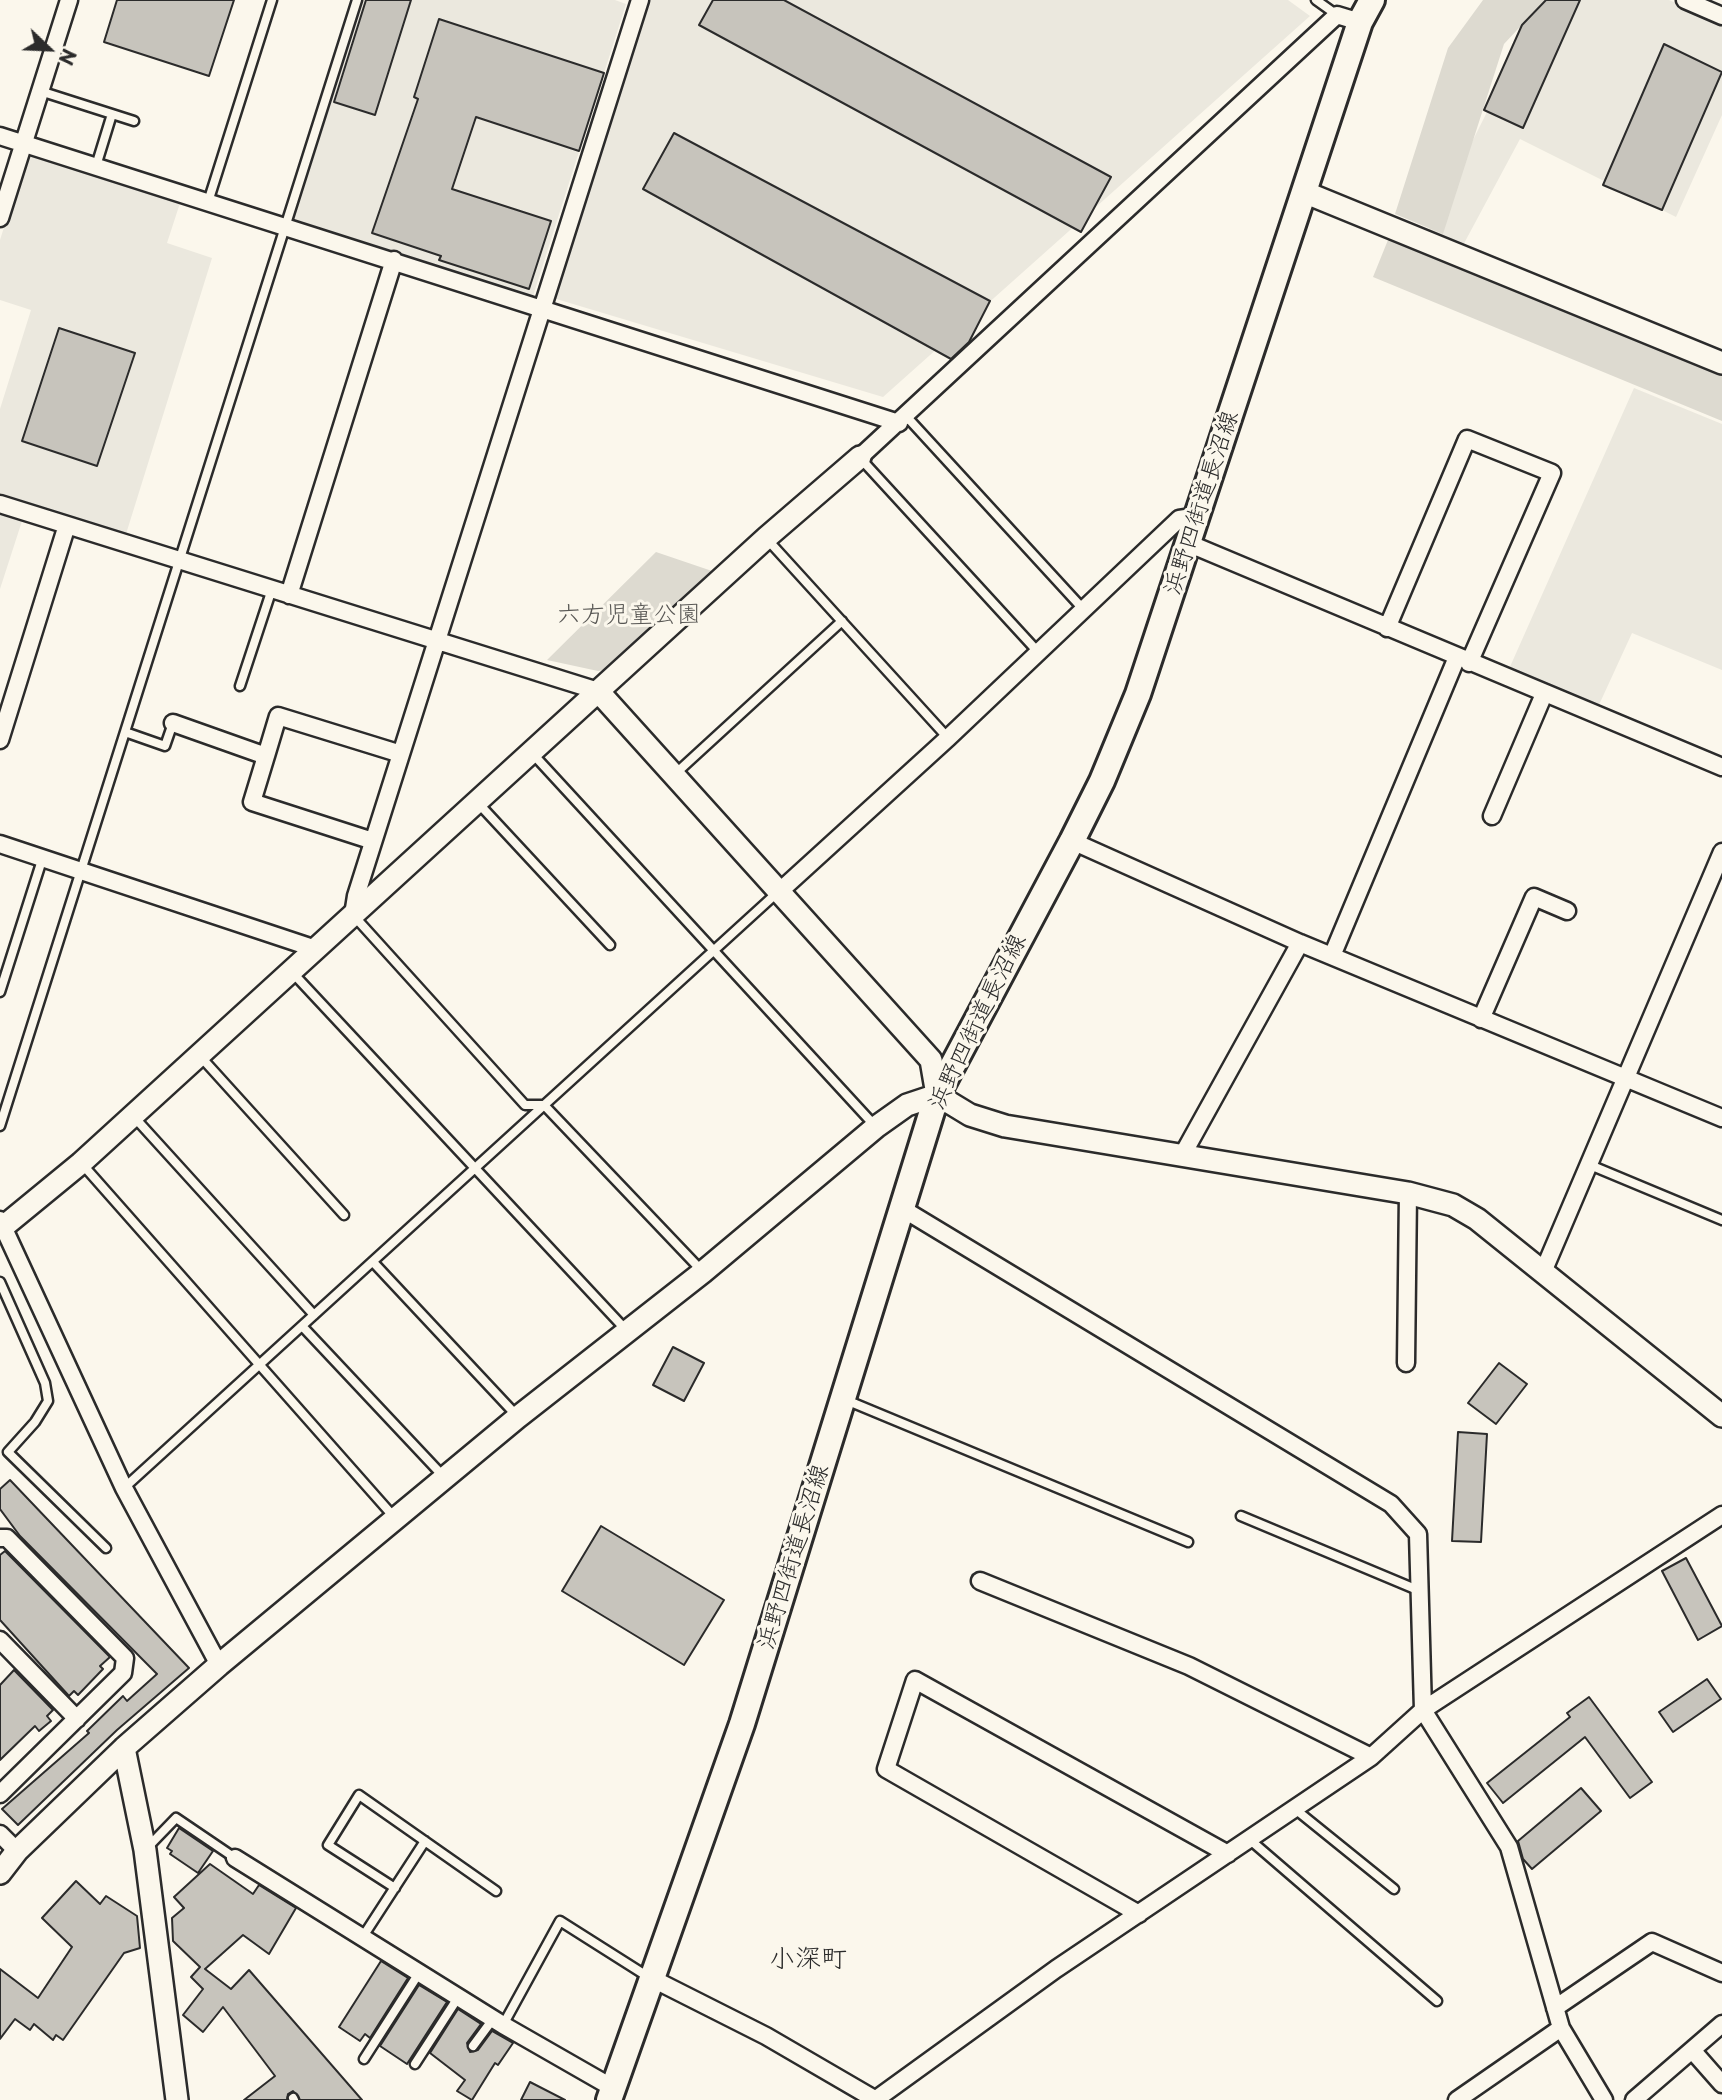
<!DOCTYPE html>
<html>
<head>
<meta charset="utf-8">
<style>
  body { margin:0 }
  #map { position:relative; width:1722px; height:2100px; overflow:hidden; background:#fbf7ec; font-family:"Playpen Sans",sans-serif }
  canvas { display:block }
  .north { position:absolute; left:14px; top:14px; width:70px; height:70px; -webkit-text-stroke:5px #fbf7ec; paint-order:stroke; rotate:113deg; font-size:19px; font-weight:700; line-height:28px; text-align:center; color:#2b2b2b }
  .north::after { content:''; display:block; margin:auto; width:24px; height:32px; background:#2b2b2b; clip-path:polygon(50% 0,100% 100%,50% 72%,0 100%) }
</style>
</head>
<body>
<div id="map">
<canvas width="1722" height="2100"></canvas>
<div class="north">N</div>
</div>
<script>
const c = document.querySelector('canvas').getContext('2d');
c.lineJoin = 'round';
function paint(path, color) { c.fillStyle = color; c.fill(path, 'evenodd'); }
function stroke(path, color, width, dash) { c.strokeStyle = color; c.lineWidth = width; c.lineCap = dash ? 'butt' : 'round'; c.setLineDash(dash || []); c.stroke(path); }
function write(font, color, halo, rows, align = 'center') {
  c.font = font + ' "Playpen Sans","Klee One",sans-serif'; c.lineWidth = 6; c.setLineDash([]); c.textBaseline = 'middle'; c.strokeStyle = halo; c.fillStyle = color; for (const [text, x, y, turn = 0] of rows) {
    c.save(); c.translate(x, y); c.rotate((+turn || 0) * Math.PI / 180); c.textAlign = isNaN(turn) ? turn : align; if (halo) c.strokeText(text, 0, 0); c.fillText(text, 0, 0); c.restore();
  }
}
paint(new Path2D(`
  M364 0H615L626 4 533 296 294 219Z
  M650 0H1288L1310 16 883 397 553 298Z
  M1543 0H1669L1722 23V115L1676 217 1520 139 1461 249 1425 236Z
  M28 151 181 200 167 243 212 258 126 534 0 493V409L31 310 0 300V240Z
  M1634 388 1722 424V670L1632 633 1598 707 1509 669Z
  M0 514 22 521 0 589Z`), '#ebe8de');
paint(new Path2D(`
  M1483 0H1545L1504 44 1443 234 1395 214 1448 48Z
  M1390 235 1722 372V421L1373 277Z
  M656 552 712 571 611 669 598 671 547 660Z`), '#dddad0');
const building = new Path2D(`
  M117 0H234L209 76 104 42Z
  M366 0H411L375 115 334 102Z
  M713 0H784L1111 177 1081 232 699 25Z
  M1546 0H1580L1523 128 1484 110 1522 25Z
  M439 19 604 73 579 151 476 117 452 189 551 221 529 289 439 260 441 256 372 233 418 99 414 97Z
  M1664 44 1722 72 1662 210 1603 185Z
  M674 133 990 301 969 342 951 359 643 189Z
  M59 328 135 353 97 466 22 441Z
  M673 1347 704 1363 684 1401 653 1385Z
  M1499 1363 1527 1384 1496 1424 1468 1403Z
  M1458 1432 1487 1434 1481 1542 1452 1541Z
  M10 1480 189 1668 117 1730 18 1825 2 1809 89 1733 87 1731 123 1696 127 1701 157 1674 20 1536 0 1509V1489Z
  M601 1526 724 1600 684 1665 562 1591Z
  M5 1551 110 1657 100 1666 103 1669 78 1695 74 1691 69 1696 0 1620V1555Z
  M1686 1558 1722 1626 1698 1640 1662 1571Z
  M14 1670 53 1710 47 1716 51 1721 39 1731 35 1726 0 1760V1685Z
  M1707 1679 1721 1699 1673 1732 1659 1712Z
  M1589 1697 1652 1782 1630 1798 1585 1737 1503 1803 1487 1783 1570 1717 1567 1713Z
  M1581 1788 1601 1811 1532 1869 1523 1859 1518 1841Z
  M179 1828 213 1851 198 1873 170 1854 172 1851 167 1848Z
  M210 1864 253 1894 259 1885 296 1908 269 1954 243 1935 205 1969 231 1989 249 1970 362 2100H300L293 2091 288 2094 287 2100H244L275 2076 223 2007 203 2032 183 2015 203 1989 191 1977 200 1967 173 1941 172 1918 184 1908 174 1897Z
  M76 1881 100 1904 106 1896 137 1916 140 1948 124 1953 63 2040 56 2035 53 2040 34 2024 30 2030 15 2019 0 2039V1969L38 1998 72 1947 42 1918Z
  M381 1961 408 1978 370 2038 365 2034 360 2041 339 2027Z
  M419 1985 447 2002 407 2064 380 2046Z
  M458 2009 481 2024 467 2043 470 2052 478 2050 492 2031 513 2043 498 2065 495 2063 472 2100 457 2091 465 2080 430 2053Z
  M530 2082 565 2100H521Z`);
paint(building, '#c7c4bc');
stroke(building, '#2b2b2b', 2);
const lane = new Path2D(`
  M1316 0 1337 15
  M40 91 134 121
  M96 166 112 114
  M208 202 272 0
  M906 416 1084 610
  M861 459 1039 653
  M766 538 948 738
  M240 686 272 589
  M125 732 165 746 173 723
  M532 753 876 1127
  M674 775 842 621
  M479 804 610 945
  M354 916 525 1105H544L703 1272
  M291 971 626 1330
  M0 992 42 860
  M200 1056 344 1215
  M135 1118 314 1315
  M0 1126 357 0
  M83 1165 394 1517
  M1590 1165 1722 1220
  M373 1262 518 1417
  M0 1282 45 1383 48 1401 35 1422 8 1452 106 1548
  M302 1326 443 1476
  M846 1400 1188 1542
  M124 1488 779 891
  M1241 1516 1420 1591
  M1295 1809 1394 1889
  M1249 1839 1437 2001
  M147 1848 176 1818 235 1858
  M395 1888 328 1845 359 1795 496 1891
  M362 1938 425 1841
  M503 2025 560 1921 650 1978
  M473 2046 493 2019
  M364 2059 419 1973
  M415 2064 459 1996
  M293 2098 294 2100`);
const street = new Path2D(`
  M1685 0 1722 16
  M0 136 899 423
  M0 218 69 0
  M860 457 1337 15 1360 22
  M0 504 598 691
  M1190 544 1722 767
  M289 595 394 260
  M1387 628 1467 439 1552 473 1469 663
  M173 723 266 756 252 802 373 841
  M0 740 67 525
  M266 756 278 716 401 754
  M1492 816 1544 694
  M1072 841 1300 943 1722 1118
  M0 844 316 949
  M780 891 948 738 1179 519 1199 516
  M353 915 356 896 640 0
  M1332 956 1457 657
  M1481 1019 1534 897 1567 911
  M1183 1154 1300 943
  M903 1209 1391 1504 1418 1534 1423 1710 1509 1847 1561 2028 1604 2100
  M0 1220 124 1488 219 1665
  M1543 1272 1722 852
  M1406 1363 1408 1193
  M0 1538H7L125 1658 123 1673 0 1794
  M980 1581 1189 1666 1371 1757
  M0 1640 77 1719
  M0 1834 17 1851
  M235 1858 503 2025 613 2088
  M1139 1914 886 1769 915 1680 1228 1854
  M653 1979 766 2036 876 2100
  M1555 2008 1652 1942 1722 1973
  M1692 2050 1722 2084
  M875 2100 1056 1969 1371 1757 1423 1710 1722 1515
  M1457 2100 1561 2028
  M1634 2100 1722 2024`);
const secondary = new Path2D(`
  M1304 192 1722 363
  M598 691 931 1060 937 1095
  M3 1227 81 1163 766 538 860 457
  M124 1748 145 1850 177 2100
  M0 1873 17 1851 124 1748 219 1665 518 1417 703 1272 876 1127 907 1105 937 1095 970 1115 1005 1126 1408 1193 1453 1205 1477 1219 1722 1416`);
const primary = new Path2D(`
  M609 2100 742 1724 937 1095 1072 841 1102 781 1138 694 1360 22 1372 0`);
stroke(lane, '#2b2b2b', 13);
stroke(street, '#2b2b2b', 21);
stroke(secondary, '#2b2b2b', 26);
stroke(primary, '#2b2b2b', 30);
stroke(lane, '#fbf7ec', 8);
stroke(street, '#fbf7ec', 16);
stroke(secondary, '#fbf7ec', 21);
stroke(primary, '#fbf7ec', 24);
write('24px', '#2b2b2b', '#fbf7ec', [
  ["浜野四街道長沼線",1202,503,-72],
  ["浜野四街道長沼線",978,1022,-64],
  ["浜野四街道長沼線",794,1557,-73]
]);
write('24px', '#585754', '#fbf7ec', [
  ["六方児童公園",629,615]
]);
write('26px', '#2b2b2b', '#fbf7ec', [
  ["小深町",808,1960]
]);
</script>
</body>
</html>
